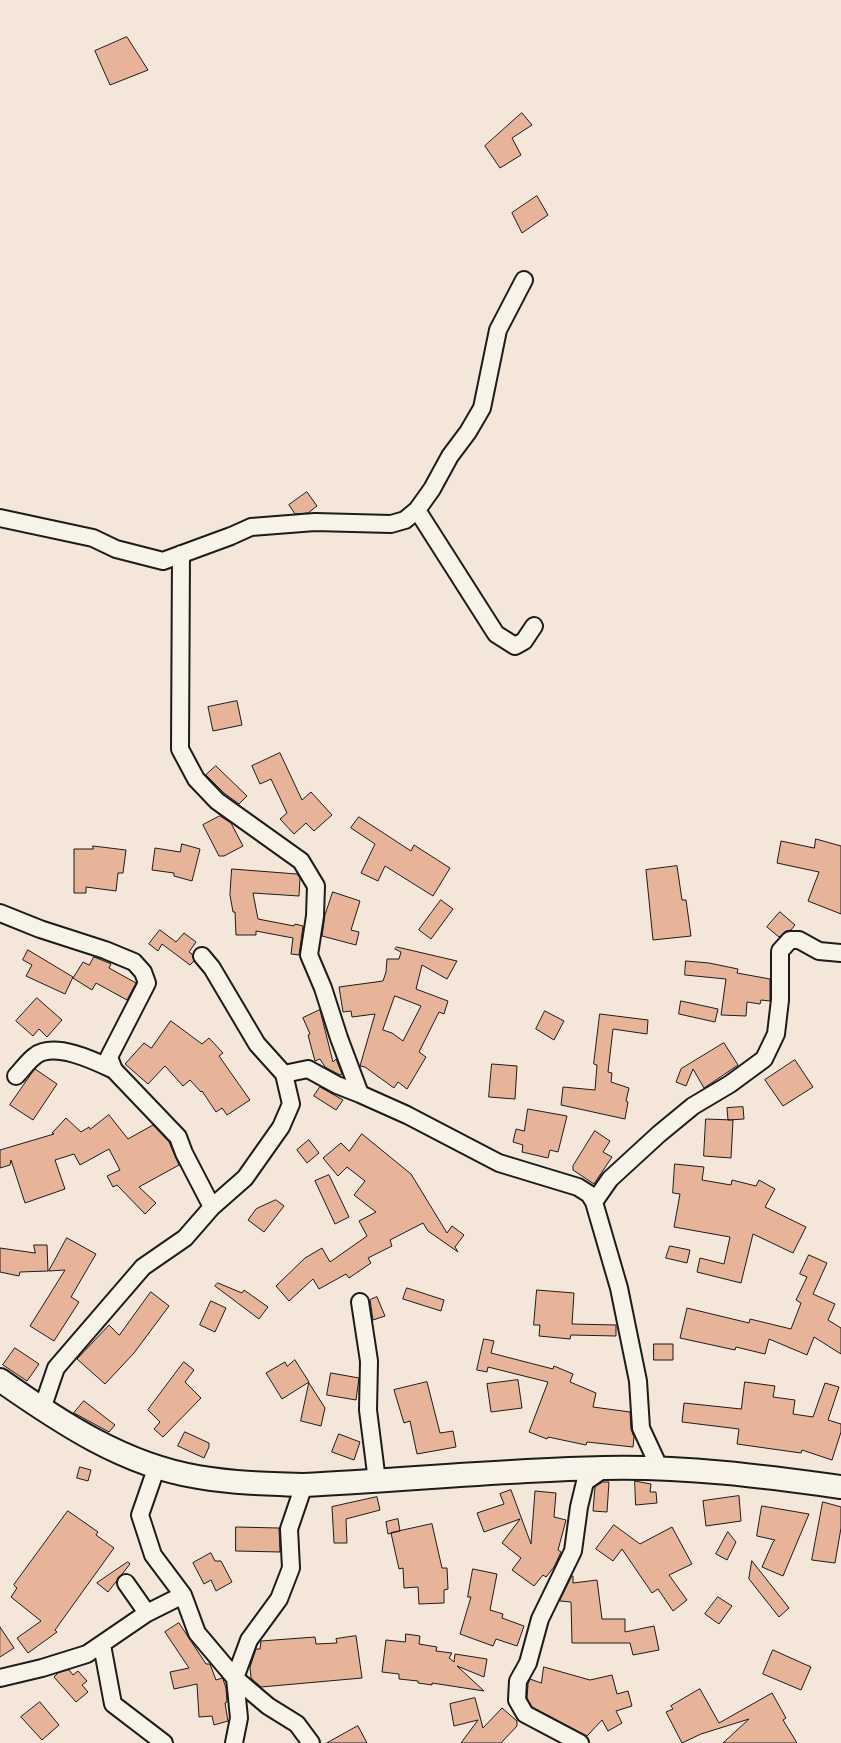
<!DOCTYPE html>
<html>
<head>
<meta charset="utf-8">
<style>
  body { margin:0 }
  canvas { display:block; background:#f4e6d8 }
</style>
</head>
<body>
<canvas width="841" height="1743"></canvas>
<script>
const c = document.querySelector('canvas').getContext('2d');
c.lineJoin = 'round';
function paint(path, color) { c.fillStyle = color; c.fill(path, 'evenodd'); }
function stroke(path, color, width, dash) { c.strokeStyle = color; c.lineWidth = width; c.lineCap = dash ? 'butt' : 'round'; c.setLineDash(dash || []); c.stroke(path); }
const building = new Path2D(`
  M127 37 148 70 110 85 95 51Z
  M522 113 532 125 512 138 521 155 500 168 485 146Z
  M537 196 548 215 522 233 512 213Z
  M307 492 317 506 308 513 295 514 289 505Z
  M237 701 242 725 213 731 208 707Z
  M280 753 302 800 311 792 332 815 314 831 306 823 294 834 280 819 287 813 271 779 260 784 252 766Z
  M216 766 247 796 239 804 224 793 206 775Z
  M220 816 231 823 243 846 224 856H219L203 825Z
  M359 817 411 851 414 845 450 868 433 896 385 866 378 881 361 873 375 844 351 828Z
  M816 839 841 846V914L808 901 819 872 777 863 781 841 814 848Z
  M182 844 200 849 192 881 174 876V873L152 870 155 848 180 852Z
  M93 846 126 850 123 873H118L116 891 86 887V893H74V849H93Z
  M677 866 682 900H686L691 936 653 940 646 870Z
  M232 869 297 874 300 878 299 896 253 893 258 919 294 926 295 924 303 926 299 955 291 954 293 938 256 931V935H236L235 912H233L230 895Z
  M333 892 360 901 351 930 359 932 356 945 322 936 325 915Z
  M441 900 453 909 431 939 419 930Z
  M780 912 795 925 791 930 786 931 779 937 767 927Z
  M160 930 176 942 184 933 196 942 189 952 192 954 194 961 190 965 162 944 158 951 149 944Z
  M397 947 457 961 447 979 422 965 416 989 448 1001 444 1014 439 1012 419 1052 426 1057 407 1089 398 1082 394 1088 365 1067 360 1066 375 1014 352 1017 351 1011 343 1012 339 987 383 981 386 972 387 959H399L401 952 395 949ZM395 996 421 1006 403 1041 392 1033 383 1030Z
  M28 950 73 977 65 994 26 976 32 965 23 960Z
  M94 957 109 963 111 964 109 968 136 983 127 1000 96 983 92 990 73 978 83 962 89 965Z
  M686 961 709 963 738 969 737 973 770 979V1001L761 1000 760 1004 747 1002 746 1016 721 1015 726 979 685 975Z
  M37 998 62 1020 47 1037 39 1029 33 1036 16 1021Z
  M681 1001 718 1009 715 1022 679 1014Z
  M320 1010 333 1062 336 1059 342 1074 340 1075 325 1067 320 1059 315 1061 308 1035 310 1034 303 1018Z
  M545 1011 564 1021 554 1040 536 1029Z
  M600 1014 648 1020 647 1034 613 1029 608 1072 612 1073 611 1082 629 1088 626 1101 628 1102 625 1119 561 1105 563 1087 595 1090 597 1065 594 1064Z
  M171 1021 202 1044 209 1038 223 1053 219 1056 250 1100 227 1115 222 1108 216 1112 202 1091 201 1092 190 1080 183 1086 165 1066 148 1084 125 1064 144 1043 151 1048Z
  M724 1043 738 1065 704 1088 693 1069 686 1086 676 1082 681 1069Z
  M795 1060 813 1087 783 1106 765 1080Z
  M492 1064 517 1066 515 1099 489 1097Z
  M35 1069 57 1084 33 1120 10 1105Z
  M320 1087 343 1100 336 1110 314 1096Z
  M743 1107 744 1119 728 1120 727 1108Z
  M528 1109 567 1116 558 1152 550 1150 548 1158 522 1152 523 1145 513 1142 516 1129 524 1131Z
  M109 1115 128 1139 153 1125 169 1142 179 1165 139 1187 156 1203 145 1214 117 1185 113 1187 107 1176 120 1170 109 1149 80 1165 74 1154 55 1160 65 1189 25 1203 11 1160 10 1165 0 1168V1150L54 1134 52 1133 66 1118 81 1132 89 1127 90 1129Z
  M706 1119 733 1120 731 1158 704 1156Z
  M595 1131 610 1141 603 1152 612 1157 594 1184 573 1170V1166Z
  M362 1134 411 1174 447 1233 452 1226 464 1235 455 1247 458 1252 428 1231 423 1223 390 1240 392 1246 368 1258 371 1263 349 1278 346 1274 319 1289 313 1279 289 1301 276 1286 305 1258 322 1248 330 1262 367 1236 359 1221 376 1212 354 1195 365 1181 347 1167 338 1176 323 1158 341 1143 349 1151Z
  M309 1140 319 1153 307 1163 297 1150Z
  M675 1164 704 1167 702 1180 731 1185 732 1180 756 1186 759 1180 775 1189 765 1207 806 1227 793 1253 753 1234 741 1283 697 1272 700 1258 724 1264 730 1237 674 1227 680 1194 673 1193Z
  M329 1175 349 1217 335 1224 315 1181Z
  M276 1200 284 1206 264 1232 248 1220 256 1209Z
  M67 1238 96 1254 71 1297 79 1302 54 1341 30 1326 65 1270 49 1271Z
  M34 1245H47L48 1271 20 1272 19 1276 0 1272V1248L35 1253Z
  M670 1246 690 1250 687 1263 666 1258Z
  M809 1255 827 1263 813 1294 835 1304 828 1320 841 1328V1354L814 1337 807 1355 769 1339 765 1354 736 1347 735 1350 680 1338 687 1308 749 1323 750 1319 791 1329 801 1303 796 1300 807 1277 800 1274Z
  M218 1283 242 1293 244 1290 268 1307 259 1319 215 1286Z
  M407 1288 444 1300 441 1311 403 1299Z
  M537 1290 574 1293 572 1324 616 1325V1336L571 1335 570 1339 539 1336 540 1325H534Z
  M151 1292 169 1306 134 1353 105 1384 77 1359 109 1325 119 1335Z
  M377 1297 385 1316 373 1320 370 1300Z
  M211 1301 226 1308 215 1332 200 1325Z
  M484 1339 494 1341 491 1353 553 1369 554 1366 573 1374 570 1382 596 1393 593 1407 630 1412 631 1429 634 1437 633 1447 587 1442 586 1445 548 1437 547 1439 529 1432 548 1382 488 1367 487 1372 477 1370Z
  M654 1344H673V1360H654Z
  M15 1348 39 1364 27 1381 3 1365Z
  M295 1360 309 1382 282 1399 266 1373 285 1362 287 1366Z
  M184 1362 194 1370 185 1382 201 1398 163 1437 154 1429 160 1422 148 1410Z
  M331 1373 359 1378 356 1400 327 1395Z
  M518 1380 522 1408 491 1412 487 1384Z
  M427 1382 440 1433 453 1431 456 1447 417 1454 410 1421 404 1423 394 1390Z
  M745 1382 775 1386 773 1397 795 1400 793 1414 813 1417 825 1383 839 1387 828 1420 841 1424V1432L832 1460 802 1450 801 1453 737 1444 739 1429 682 1422 684 1403 741 1409Z
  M309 1383 325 1408 321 1426 301 1421Z
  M84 1401 115 1425 109 1432 74 1413Z
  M185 1432 209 1443V1447L204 1458 178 1446Z
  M339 1434 360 1442 354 1460 332 1452Z
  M80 1467 91 1470 88 1481 77 1478Z
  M635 1481 651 1484 650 1492H656L657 1503 636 1505Z
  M603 1482H609L607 1512 593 1511 595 1487Z
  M511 1490 531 1544 535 1491 556 1493 554 1517 566 1520 558 1550 561 1552 554 1567 546 1577 543 1575 534 1586 512 1570 521 1558 502 1543 520 1519 484 1532 477 1513 504 1504 500 1494Z
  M739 1496 741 1521 706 1526 703 1501Z
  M377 1497 380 1510 346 1519 347 1543H334L332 1507Z
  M823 1502 841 1507V1528L835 1563 812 1560Z
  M762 1506 809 1514 783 1576 762 1567 773 1542 775 1540 757 1536Z
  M68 1511 98 1532 96 1535 114 1548 55 1630 57 1632 28 1653 17 1638 41 1621 11 1597 17 1588 14 1585Z
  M398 1519 400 1531 388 1534 386 1522Z
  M432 1524 442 1568H447L448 1589 444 1590V1603L419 1604 418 1587 404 1588 403 1568 399 1569 391 1533Z
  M614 1525 640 1544 672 1527 692 1564 669 1575 687 1600 673 1611 658 1589 652 1593 622 1549 613 1561 596 1549Z
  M236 1527 279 1528 280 1552 236 1551Z
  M728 1532 736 1542 727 1560 716 1554Z
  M211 1553 215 1561H221L232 1582 216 1591 211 1580 204 1584 193 1563Z
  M752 1561 789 1608 779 1617 749 1579Z
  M128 1562 130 1564 108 1592 97 1583Z
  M473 1569 497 1574 490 1610 503 1614 502 1618 524 1626 517 1646 496 1639 493 1646 460 1634 471 1597H468Z
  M572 1576H573V1583L597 1580 602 1619H625V1632L654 1626 659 1650 633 1655 630 1643H572L571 1602 560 1601Z
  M718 1597 732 1606 719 1624 705 1614Z
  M179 1623 206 1664H210L216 1680 222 1678 223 1679 226 1688 227 1702 225 1703 228 1721 214 1725 212 1716 199 1717 197 1684 174 1689 170 1672 189 1668 165 1632Z
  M0 1627 14 1648 0 1657Z
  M406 1634 420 1636 419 1644 437 1647 436 1651 452 1653 449 1658 454 1662 455 1654 487 1659 484 1677 457 1666 484 1691 432 1683V1685L418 1683V1681L399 1679V1674L382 1672 386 1640 405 1642Z
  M356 1636 362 1678 261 1687 251 1678 250 1667 256 1649H260L261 1641 315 1637 316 1644 337 1643 336 1639Z
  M773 1650 811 1667 801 1690 763 1674Z
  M544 1667 590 1680 612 1675 617 1694 628 1691 632 1706 616 1711 622 1723 608 1731 602 1720 587 1736 532 1707 527 1698 528 1684 530 1679 541 1683Z
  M69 1670 73 1675 78 1671 87 1681 82 1685 88 1692 76 1702 54 1677 58 1673Z
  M700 1689 719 1723 772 1693 786 1718 783 1720 797 1743H723L749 1719 701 1734 682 1743 666 1712 673 1709 671 1706Z
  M475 1698 483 1728 502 1708 517 1721V1726L501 1743H461L478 1720 454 1726 450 1704Z
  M40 1702 59 1725 42 1740 21 1717Z
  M358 1726 367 1743H327Z`);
paint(building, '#e7b399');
stroke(building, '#1c1c1c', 1);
const minor = new Path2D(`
  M417 510 496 634 515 646 524 641 534 626
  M0 518 93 538 116 549 163 561 231 536 251 527 315 522 391 524 405 520 417 510 432 489 450 456 468 432 482 408 498 330 524 280
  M181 554 180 749 196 779 217 801 301 861 316 886 315 916 309 955 323 988 339 1038 360 1094
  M0 913 40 929 105 950 134 962 143 972 147 983 109 1057 114 1070 178 1137 184 1153 212 1207
  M284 1074 308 1069 337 1085 360 1094 407 1115 499 1163 578 1187 589 1194 594 1202 619 1288 638 1381 641 1428 660 1469
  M16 1076C22 1070 28 1061 35 1056 54 1041 95 1061 114 1070
  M594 1202 610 1179 659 1134 693 1106 730 1084 764 1059 776 1034 780 1000V951L790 940H799L819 951 841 953
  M360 1302 369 1361 368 1410 377 1481
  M42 1409 56 1368 143 1267 185 1238 212 1207 245 1178 281 1127 291 1104 284 1074 257 1044 212 968 202 956
  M157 1466 140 1515 153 1555 183 1595 197 1633 235 1678 268 1706 297 1724 311 1743
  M126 1583 147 1613
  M102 1645 113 1704 164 1743
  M0 1678 42 1668 87 1654 147 1613 183 1595
  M234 1743 239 1718 235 1678 249 1640 279 1599 291 1568 289 1529 304 1485
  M580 1743 525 1714 517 1700 518 1681 528 1663 540 1619 573 1551 579 1507 585 1482 605 1468`);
const secondary = new Path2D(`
  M0 1380C60 1422 124 1465 198 1477 233 1483 269 1484 304 1485 404 1480 504 1470 603 1468 683 1466 762 1476 841 1487`);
stroke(minor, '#1c1c1c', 20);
stroke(secondary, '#1c1c1c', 26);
stroke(minor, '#f7f3e8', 16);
stroke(secondary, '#f7f3e8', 22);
</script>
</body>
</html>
